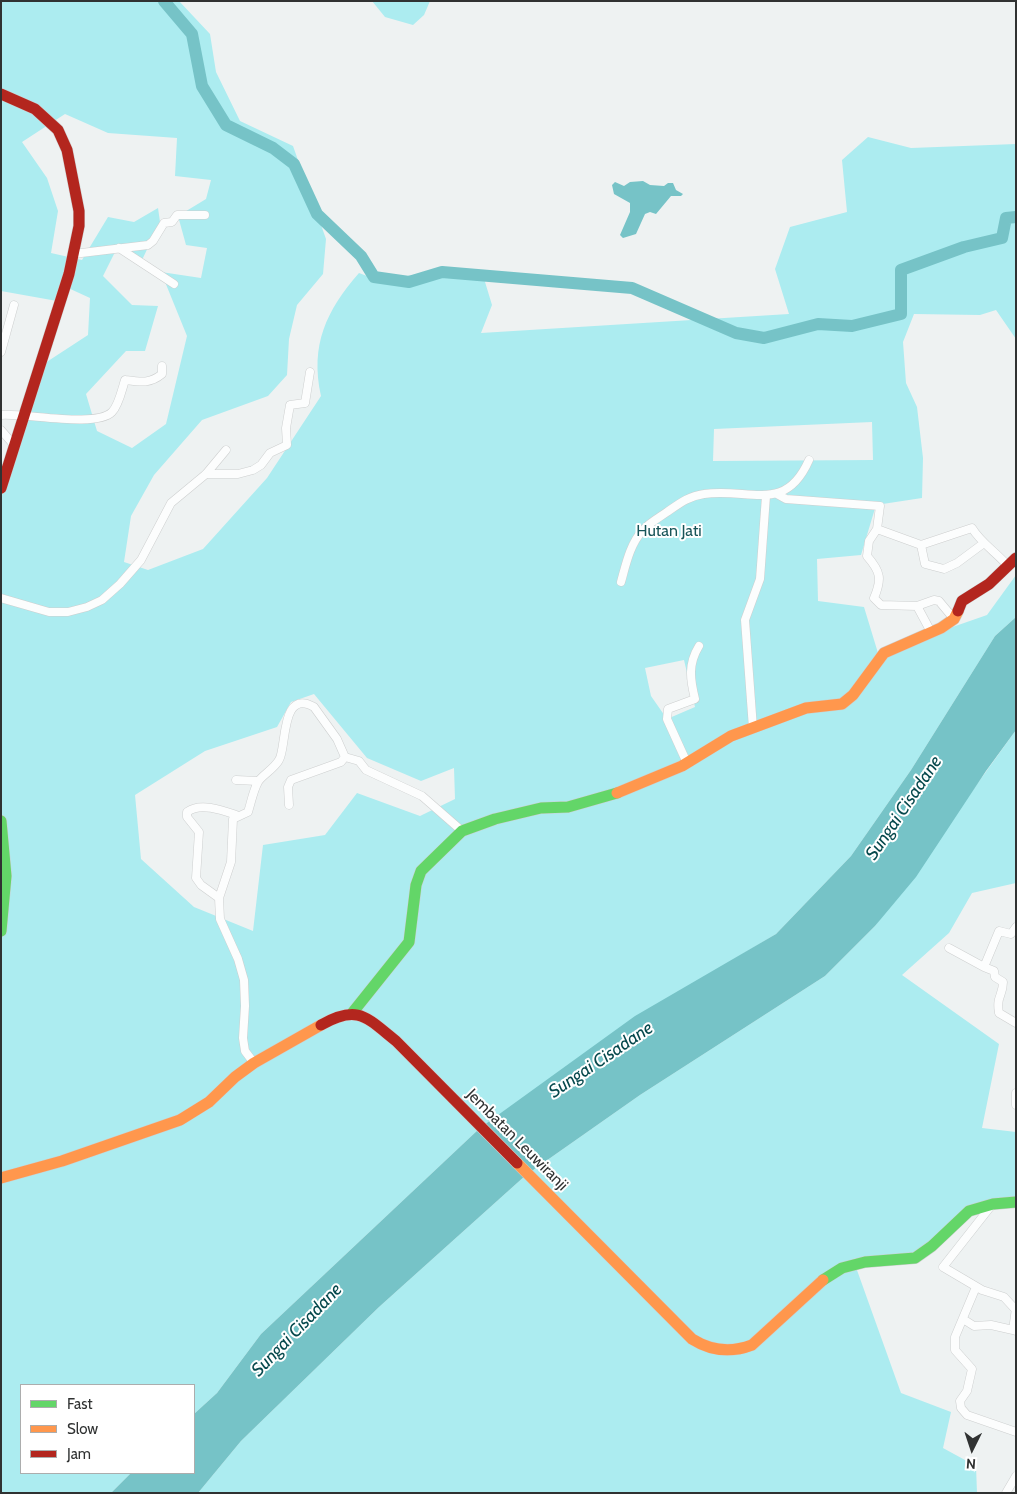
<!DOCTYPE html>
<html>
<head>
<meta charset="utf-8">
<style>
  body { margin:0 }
  #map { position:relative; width:1017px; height:1494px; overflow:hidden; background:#eef2f2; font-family:Cabin,sans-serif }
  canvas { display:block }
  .frame { position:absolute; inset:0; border:2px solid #303232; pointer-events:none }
  .legend { position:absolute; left:20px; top:1384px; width:175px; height:90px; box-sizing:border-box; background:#fff; border:1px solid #acadad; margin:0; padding:6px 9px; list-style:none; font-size:15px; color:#303232 }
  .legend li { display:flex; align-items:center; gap:10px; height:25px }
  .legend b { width:25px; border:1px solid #acadad }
  .north { position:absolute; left:947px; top:1424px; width:50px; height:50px; -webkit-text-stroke:4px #fff; paint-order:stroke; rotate:184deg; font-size:14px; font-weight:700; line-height:20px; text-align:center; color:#303232 }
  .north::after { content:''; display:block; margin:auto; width:18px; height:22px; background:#303232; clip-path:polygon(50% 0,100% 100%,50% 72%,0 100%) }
</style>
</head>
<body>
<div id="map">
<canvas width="1017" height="1494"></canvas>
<div class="frame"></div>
<ul class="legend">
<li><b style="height:6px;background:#63d668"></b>Fast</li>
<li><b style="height:6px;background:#ff974d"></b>Slow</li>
<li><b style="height:6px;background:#b3261e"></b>Jam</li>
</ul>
<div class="north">N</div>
</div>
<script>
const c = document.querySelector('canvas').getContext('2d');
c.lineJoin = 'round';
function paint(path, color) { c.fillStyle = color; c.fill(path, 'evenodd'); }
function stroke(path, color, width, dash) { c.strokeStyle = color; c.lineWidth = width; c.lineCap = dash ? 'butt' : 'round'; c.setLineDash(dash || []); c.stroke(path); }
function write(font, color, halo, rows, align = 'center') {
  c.font = font + ' Cabin,sans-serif'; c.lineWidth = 4; c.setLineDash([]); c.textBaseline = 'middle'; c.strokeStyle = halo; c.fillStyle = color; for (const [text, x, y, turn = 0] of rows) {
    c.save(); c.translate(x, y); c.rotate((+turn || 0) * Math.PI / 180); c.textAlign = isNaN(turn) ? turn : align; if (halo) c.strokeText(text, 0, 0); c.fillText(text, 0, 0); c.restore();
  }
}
paint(new Path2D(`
  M1 1H179L210 34 216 72 240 121 293 146 326 239 323 274 297 305 289 339 287 375 268 396 202 420 154 475 131 516 124 562 148 570 203 549 267 478 321 396C310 345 326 311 359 273L380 281 451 268 482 272 492 305 481 333 789 314 775 269 790 227 847 212 842 160 868 137 911 148 1016 144V339L996 310 980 315 914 314 903 342 906 383 917 407 923 458 922 498 876 505 861 555 817 559 818 601 864 607 878 653 987 615 1016 575V617L995 636 911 770 851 856 776 934 731 961 480 1128 261 1334 217 1393 194 1414V1385H21V1473H131L111 1493H1V498L42 365 88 335 90 298 66 287 57 301 1 291ZM65 114 108 133 177 138 175 176 211 180 206 199 178 216 186 245 207 248 201 278 161 272 187 336 166 424 132 448 97 431 86 394 126 351H145L158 306 132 305 103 276 117 248 142 260 160 222 158 208 134 222 108 217 82 260 51 253 58 211 47 178 22 142ZM872 422 873 460 713 461 714 429ZM684 660 695 707 667 719 651 696 645 668ZM314 694 367 758 421 781 454 768 455 799 420 816 357 793 325 835 263 845 253 931 194 907 141 859 135 795 205 751 277 727 291 702Z
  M372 1H430L424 15 413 25 385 17Z
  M1016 730V883L972 893 949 933 902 975 999 1044 982 1128 1016 1132V1201L979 1205 937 1245 911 1255 853 1259 901 1393 951 1412 943 1448 976 1466 977 1493H198L241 1441 379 1307 526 1175 640 1095 825 976 875 926Z`), '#acecf0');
paint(new Path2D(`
  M643 181 650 185 664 186 668 183H673L676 190 683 194 681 196H671L656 214 650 212 645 214 636 234 623 238 620 235 630 212V203L614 194 612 185 615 182 624 186 630 182Z
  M1016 617V730L986 771 916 877 875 926 825 976 640 1095 526 1175 379 1307 241 1441 198 1493H111L131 1473H194V1414L217 1393 261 1334 480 1128 635 1016 776 934 851 856 911 770 995 636Z`), '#76c3c7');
stroke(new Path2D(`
  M164 1 192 34 202 86 226 125 273 148 294 164 317 214 361 256 374 277 409 282 442 272 632 288 736 333 764 338 818 324 852 326 901 314V270L964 247 1002 238 1006 218 1016 217`), '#76c3c7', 12);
const street = new Path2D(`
  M119 248 174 284
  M73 254 148 245 153 241 164 223 172 222 177 215H205
  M1 352 14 305
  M1 415C26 413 96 428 112 412 119 405 122 389 125 380 140 382 150 384 162 374V366
  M1 430 14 445
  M206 474H238L253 470 261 465 270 453 287 445 286 428 290 405 305 403 310 372
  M777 494 786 499 880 506 877 529 921 545 972 528C981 543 996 552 1008 566
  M877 529 869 541 867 556C881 572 882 579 874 598L881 605 917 606 931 632
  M921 545 925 564 944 569 957 563 984 543
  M621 582C626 564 630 544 643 530 649 523 660 517 667 512 680 503 689 496 704 494 748 487 785 515 809 460
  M1 598 49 612H68L87 607 102 600 120 584 141 560 171 503 206 474 226 450
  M917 606 934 600 939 601 954 619
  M753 728 745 620 760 579 766 496
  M687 763 667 719 668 709 695 699C690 679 688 664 699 646
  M236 780 258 781
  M289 805 288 787 291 780 341 762 345 757
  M219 898 201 885 196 878 199 832 187 817V812C200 802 222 810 236 815
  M949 948 984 967 999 931 1011 934 1016 927
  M984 967 994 971 995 977 1003 982C1003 996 996 996 999 1013L1016 1023
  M254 1063 245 1051 243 1038 245 1006 244 980 238 959 220 919 219 898 231 862 233 819 248 812C251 803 253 791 258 782 261 776 274 769 279 760 287 748 280 688 314 707L337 739 345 757 359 761 366 770 422 796 462 831
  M1016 1093V1105
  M991 1206 943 1267 982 1290 1004 1297 1015 1309
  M976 1287 955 1337V1350L972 1369 967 1391 960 1401 961 1408 967 1415 1016 1432
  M1016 1308 1013 1330 1016 1331
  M963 1319 974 1326 991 1325 1013 1330
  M1006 1493 1016 1476`);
const fast = new Path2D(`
  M1 821 6 876 1 931
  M353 1012 409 942 416 885 421 871 462 831 495 819 541 808 568 807 617 793
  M823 1280 842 1268 865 1262 915 1258 932 1246 969 1211 993 1204 1016 1202`);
const slow = new Path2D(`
  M617 793 682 766 731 736 806 708 842 704 853 695 884 653 941 628 954 619 958 611
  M517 1163 692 1339C711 1351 731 1353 752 1345L823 1280
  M1 1178 62 1161 180 1120 209 1102 235 1077 254 1063 321 1025`);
const jam = new Path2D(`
  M1 94 35 109 58 130 67 150 79 211V226L69 274 1 488
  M958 611 962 601 989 584 1016 558
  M321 1025C358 1004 366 1017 396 1041L517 1163`);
stroke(street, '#cdcfcf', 9);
stroke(fast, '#cdcfcf', 12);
stroke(slow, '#cdcfcf', 12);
stroke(jam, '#cdcfcf', 12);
stroke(street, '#fcfdfd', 8);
stroke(fast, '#63d668', 11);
stroke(slow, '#ff974d', 11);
stroke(jam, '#b3261e', 11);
write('16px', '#185559', '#fff', [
  ["Hutan Jati",669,531]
]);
write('16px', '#303232', '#fff', [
  ["Jembatan Leuwiranji",517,1140,45]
]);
write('italic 18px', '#06494d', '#fff', [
  ["Sungai Cisadane",904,808,-56],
  ["Sungai Cisadane",601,1060,-34],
  ["Sungai Cisadane",297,1330,-46]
]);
</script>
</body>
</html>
